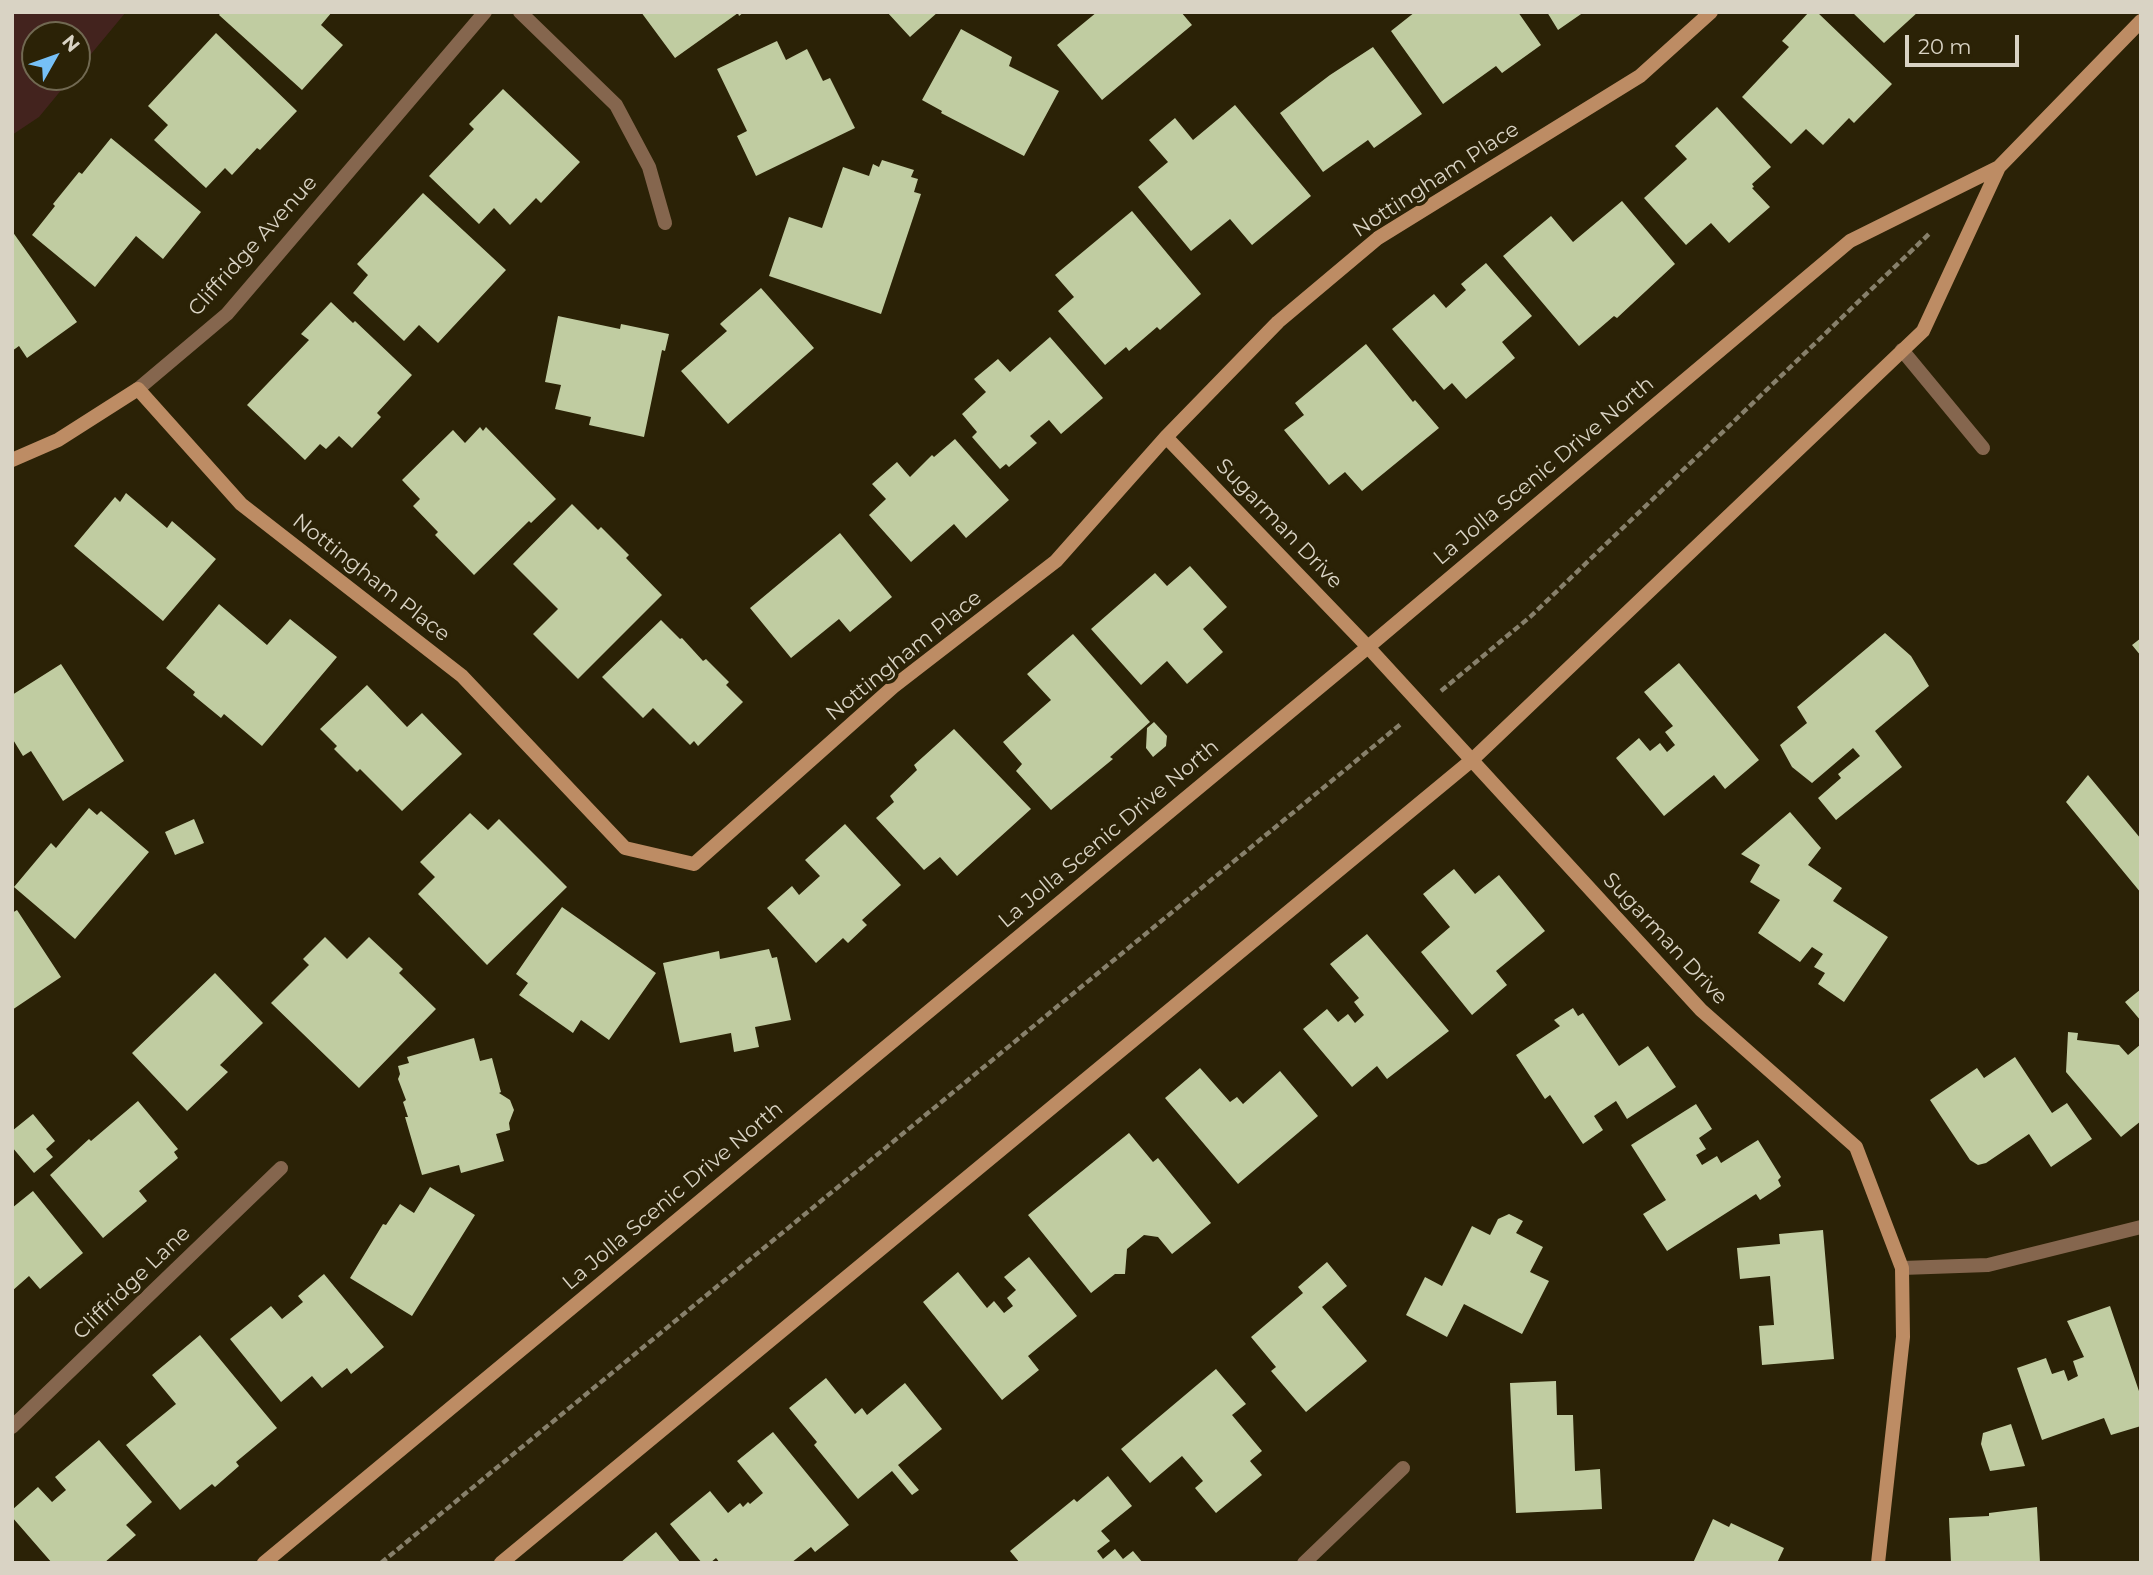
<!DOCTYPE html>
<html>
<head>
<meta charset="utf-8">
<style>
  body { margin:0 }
  #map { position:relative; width:2153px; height:1575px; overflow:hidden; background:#2b2206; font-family:Montserrat,sans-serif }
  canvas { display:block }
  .frame { position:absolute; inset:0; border:14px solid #d9d3c4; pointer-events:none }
  .north { position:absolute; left:21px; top:21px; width:70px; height:70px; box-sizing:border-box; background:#2b2206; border:2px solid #716952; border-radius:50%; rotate:50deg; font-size:19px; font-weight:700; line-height:28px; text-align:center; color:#d9d3c4 }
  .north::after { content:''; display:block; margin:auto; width:24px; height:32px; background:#76c0f7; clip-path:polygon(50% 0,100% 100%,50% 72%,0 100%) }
  .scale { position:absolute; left:1905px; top:35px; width:114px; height:32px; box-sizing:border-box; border:4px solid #d9d3c4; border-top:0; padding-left:9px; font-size:21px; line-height:24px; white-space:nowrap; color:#d9d3c4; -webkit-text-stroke:5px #2b2206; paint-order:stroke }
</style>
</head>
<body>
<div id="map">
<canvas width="2153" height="1575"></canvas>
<div class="frame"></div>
<div class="north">N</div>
<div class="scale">20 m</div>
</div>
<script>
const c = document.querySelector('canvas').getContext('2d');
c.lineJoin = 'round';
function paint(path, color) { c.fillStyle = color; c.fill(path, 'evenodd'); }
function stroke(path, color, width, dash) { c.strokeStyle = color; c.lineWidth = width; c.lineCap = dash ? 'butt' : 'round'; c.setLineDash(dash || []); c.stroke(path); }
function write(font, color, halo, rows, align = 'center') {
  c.font = font + ' Montserrat,sans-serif'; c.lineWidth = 7; c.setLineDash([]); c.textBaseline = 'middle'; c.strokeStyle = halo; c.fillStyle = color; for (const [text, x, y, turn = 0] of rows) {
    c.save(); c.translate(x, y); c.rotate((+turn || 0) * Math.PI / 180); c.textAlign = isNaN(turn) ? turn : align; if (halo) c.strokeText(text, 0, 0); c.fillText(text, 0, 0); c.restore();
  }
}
paint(new Path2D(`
  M12 12H126L77 71V35H35V77H72L39 117 12 135Z`), '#43231e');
paint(new Path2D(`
  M221 12H332L321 25 343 45 302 90 219 15Z
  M641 12H744L739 16 738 13 675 58Z
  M887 12H938L910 37Z
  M1097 12H1181L1192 25 1102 100 1057 45Z
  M1415 12H1518L1541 45 1502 73 1496 66 1443 104 1391 31Z
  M1547 12H1584L1558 30Z
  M1809 12H1817L1892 84 1854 123 1849 118 1823 145 1806 129 1791 144 1742 97 1789 47 1782 41Z
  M1852 12H1918L1884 43Z
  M961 29 1012 57 1009 66 1059 91 1024 156 941 113 942 111 922 100Z
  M216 33 297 111 260 150 257 148 232 175 225 168 206 188 154 140 168 125 148 106Z
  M777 41 786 60 807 49 823 81 830 78 855 128 756 176 737 136 747 131 717 69Z
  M1373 47 1422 114 1374 148 1368 140 1323 172 1280 113 1330 75Z
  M503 89 580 162 541 203 536 198 510 225 494 208 479 224 429 176 474 129 469 124Z
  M1235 105 1311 196 1252 245 1230 219 1191 251 1138 187 1168 162 1149 140 1175 118 1193 140Z
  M1717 107 1771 167 1752 184 1754 187 1752 188 1770 207 1729 243 1711 223 1686 245 1644 198 1687 159 1675 146Z
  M111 138 201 212 163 259 136 236 95 287 32 235 55 206 53 204 79 172 82 174Z
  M882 160 914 170 911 177 918 179 914 192 921 194 881 314 769 276 789 217 822 228 843 167 869 176 873 164 879 167Z
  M423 193 506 270 438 343 419 325 404 341 353 293 368 275 357 264Z
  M1622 201 1675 264 1617 318 1614 316 1579 346 1503 256 1551 216 1573 242Z
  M1132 211 1201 294 1160 330 1157 327 1129 351 1126 347 1105 365 1058 311 1074 297 1055 275Z
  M12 231 77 322 27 358 19 346 12 351Z
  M1486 263 1532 316 1502 342 1515 358 1466 399 1452 383 1444 390 1392 329 1434 294 1446 308 1466 290 1461 284Z
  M761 288 814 348 728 424 681 371 727 331 720 324 722 322Z
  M331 302 353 323 355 321 412 375 377 413 381 417 352 448 339 436 326 449 320 444 305 460 247 405 309 340 301 334Z
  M558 316 620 329 621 324 669 334 665 351 662 350 644 437 589 425 591 417 555 409 561 385 545 382Z
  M1050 337 1103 398 1061 434 1049 420 1030 436 1037 443 1009 467 1006 464 1000 469 972 437 977 432 962 414 986 392 974 379 998 359 1010 372Z
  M1366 344 1413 402 1415 400 1439 428 1362 491 1345 472 1329 485 1284 430 1304 415 1295 403Z
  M480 427 483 431 486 427 556 499 531 523 529 521 474 575 435 535 438 532 413 506 420 499 402 480 453 430 465 443Z
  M955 439 1009 500 966 538 954 524 911 562 869 515 886 499 872 484 897 462 910 477 932 455 934 457Z
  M126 493 167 528 172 521 216 559 163 621 74 546 115 497 120 502Z
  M572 504 598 530 601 527 629 555 626 558 662 595 578 679 533 634 558 609 513 564Z
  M840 533 892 597 850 632 839 619 791 658 750 608Z
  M1190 566 1227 607 1203 629 1223 652 1187 684 1167 661 1141 685 1091 629 1155 573 1167 586Z
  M219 604 267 645 290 619 337 657 262 746 224 714 221 718 193 695 195 692 166 668Z
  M661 620 680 639 682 638 703 661 706 659 729 682 726 685 743 702 698 746 694 741 690 745 653 708 643 718 602 677Z
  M1885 633 1911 656 1929 686 1875 731 1902 767 1836 820 1818 798 1841 778 1838 774 1860 756 1853 748 1812 783 1792 767 1780 745 1807 723 1797 707Z
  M1073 634 1150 722 1110 757 1113 759 1051 810 1016 771 1022 764 1003 742 1051 700 1027 674Z
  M2141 638V656L2132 645Z
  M1679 663 1759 760 1725 789 1714 775 1664 816 1616 758 1639 738 1650 751 1660 743 1667 752 1675 745 1665 732 1673 726 1644 692Z
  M61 664 124 761 63 801 31 751 23 756 12 738V695Z
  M367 685 407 727 422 713 462 754 402 811 360 769 357 772 334 749 337 746 320 729Z
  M1154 722 1167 736 1166 746 1153 757 1146 748 1147 728Z
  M954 729 1031 809 957 876 940 857 924 870 876 818 894 802 890 796 917 770 914 765Z
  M2088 775 2141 839V893L2066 802Z
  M89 808 97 815 101 811 149 852 75 939 14 887 51 843 56 848Z
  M1790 812 1821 848 1808 865 1842 888 1833 901 1888 937 1844 1002 1818 984 1825 973 1814 967 1823 954 1812 947 1800 962 1758 933 1780 900 1750 882 1760 865 1741 854Z
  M470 813 488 830 499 819 567 887 487 965 418 894 435 877 420 862Z
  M194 819 204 843 175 855 165 832Z
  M845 824 901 885 862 920 867 925 848 943 843 938 816 963 767 908 792 886 799 895 820 876 805 860Z
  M1454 869 1475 894 1499 875 1545 931 1496 971 1507 985 1472 1015 1421 952 1450 927 1423 894Z
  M562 907 656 973 609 1040 581 1020 573 1033 519 995 528 983 516 974Z
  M17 910 61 977 12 1010V913Z
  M1367 934 1449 1031 1387 1079 1377 1066 1352 1087 1303 1029 1327 1009 1338 1022 1348 1014 1355 1023 1364 1015 1354 1002 1359 998 1330 964Z
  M325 937 347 959 369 937 403 969 399 973 436 1009 359 1088 271 1003 309 965 303 959Z
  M769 949 772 958 777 957 791 1020 755 1027 759 1047 734 1052 731 1033 680 1043 663 963 719 951 720 959Z
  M215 973 263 1023 220 1065 228 1072 187 1111 132 1053Z
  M2141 989V1021L2125 1002Z
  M1573 1008 1578 1016 1583 1013 1619 1066 1648 1046 1676 1087 1627 1119 1616 1101 1594 1116 1603 1130 1583 1144 1550 1095 1545 1099 1516 1055 1560 1026 1554 1020Z
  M2068 1032 2078 1033 2077 1040 2119 1045 2128 1055 2141 1044V1121L2121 1137 2066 1072Z
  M474 1038 480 1061 492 1058 501 1092 499 1093 510 1100 514 1110 509 1123 510 1130 496 1134 504 1161 461 1173 459 1165 422 1175 405 1117H408L403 1102 406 1100 398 1079 400 1074 398 1066 409 1063 407 1057Z
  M2015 1057 2052 1113 2067 1103 2092 1139 2051 1167 2029 1134 1986 1163 1978 1165 1970 1160 1930 1100 1977 1068 1984 1078Z
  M1200 1068 1230 1102 1237 1097 1243 1104 1280 1071 1318 1116 1238 1184 1165 1098Z
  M138 1101 178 1149 174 1152 178 1158 139 1191 147 1201 103 1238 50 1175 89 1139 91 1141Z
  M1696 1104 1712 1129 1699 1138 1706 1149 1696 1155 1702 1165 1717 1156 1721 1163 1758 1140 1781 1177 1778 1180 1781 1186 1760 1200 1756 1194 1667 1251 1643 1214 1666 1200 1631 1145Z
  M33 1114 55 1141 46 1149 53 1157 34 1173 12 1147V1131Z
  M1129 1133 1153 1162 1158 1158 1211 1223 1172 1254 1158 1237 1144 1235 1127 1249 1125 1274H1115L1091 1293 1028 1215Z
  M430 1187 475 1215 412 1316 350 1278 383 1224 386 1225 400 1204 414 1213Z
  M33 1191 83 1253 40 1289 29 1276 12 1291V1208Z
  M1509 1214 1523 1221 1516 1233 1543 1247 1530 1272 1549 1281 1522 1334 1464 1304 1447 1337 1406 1315 1425 1277 1442 1286 1472 1226 1490 1235 1498 1219Z
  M1823 1230 1834 1359 1762 1365 1759 1326 1774 1325 1770 1276 1740 1279 1737 1248 1780 1244 1779 1234Z
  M1029 1257 1077 1316 1028 1356 1039 1370 1002 1400 923 1302 958 1272 987 1308 994 1301 1004 1313 1013 1306 1007 1298 1016 1290 1004 1277Z
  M1327 1262 1347 1286 1322 1307 1367 1361 1306 1412 1271 1371 1276 1367 1251 1337 1303 1293 1298 1287Z
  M324 1274 384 1347 351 1374 347 1368 322 1388 312 1376 281 1402 230 1339 271 1306 282 1319 303 1302 298 1296Z
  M2110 1306 2141 1397V1426L2111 1435 2104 1418 2042 1440 2017 1368 2046 1358 2052 1374 2064 1370 2068 1381 2078 1376 2073 1361 2084 1357 2067 1321Z
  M200 1335 277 1428 236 1462 239 1466 215 1487 212 1484 180 1510 126 1445 176 1404 152 1375Z
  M1216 1369 1246 1404 1232 1415 1262 1451 1250 1461 1262 1475 1216 1513 1195 1488 1203 1481 1182 1456 1150 1483 1121 1449Z
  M826 1378 855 1414 862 1408 867 1415 905 1383 942 1429 898 1465 919 1490 912 1495 892 1471 858 1499 814 1445 817 1442 789 1408Z
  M1556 1381 1557 1415H1573L1575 1471 1600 1469 1602 1509 1516 1513 1510 1383Z
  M2011 1424 2025 1466 1990 1471 1981 1444 1983 1433Z
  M773 1432 849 1525 815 1552 811 1547 791 1563H735L733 1561 720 1563 716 1558 710 1563H702L670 1524 710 1491 728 1513 740 1503 743 1507 748 1502 750 1504 763 1493 737 1461Z
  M99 1440 152 1502 126 1525 136 1535 104 1563H82L80 1561 78 1563H52L12 1517V1510L38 1487 52 1502 66 1490 55 1477Z
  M1108 1476 1132 1506 1101 1531 1110 1541 1097 1551 1103 1559 1115 1549 1123 1559 1133 1551 1143 1563H1020L1010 1551 1074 1499 1077 1502Z
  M2037 1507 2040 1563H1951L1949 1518 1989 1516V1513Z
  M1713 1519 1729 1527 1731 1523 1784 1548 1777 1563H1693Z
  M656 1532 681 1563H620Z`), '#c0cca1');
stroke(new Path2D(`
  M1441 691 1530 617 1930 233
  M381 1563 1402 723`), '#87806b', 4.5, [7, 3.5]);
stroke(new Path2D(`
  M1902 350 1983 448`), '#85664e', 14);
stroke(new Path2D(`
  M520 12 616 105 649 167 665 223
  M138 389 227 314 485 12
  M1902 1268 1988 1265 2141 1227
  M12 1427 281 1168
  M1304 1563 1403 1468`), '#85664e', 14);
stroke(new Path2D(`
  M1166 437 1368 647 1701 1010 1856 1147 1902 1268 1903 1337 1878 1563
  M12 460 58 440 138 389 241 504 462 676 625 848 694 864 893 687 1056 561 1166 437 1278 322 1378 238 1640 76 1711 12
  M264 1563 1368 647 1850 241 1999 167
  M501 1563 1472 760 1923 331 1999 167 2141 21`), '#bd8c64', 14);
write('21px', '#d9d3c4', '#2b2206', [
  ["Nottingham Place",1436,180,-33],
  ["Cliffridge Avenue",253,246,-48],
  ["La Jolla Scenic Drive North",1544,471,-40],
  ["Sugarman Drive",1279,524,46],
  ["Nottingham Place",371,578,38],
  ["Nottingham Place",904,656,-39],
  ["La Jolla Scenic Drive North",1109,834,-40],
  ["Sugarman Drive",1665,939,47],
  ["La Jolla Scenic Drive North",673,1196,-40],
  ["Cliffridge Lane",132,1283,-44]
]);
</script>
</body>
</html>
